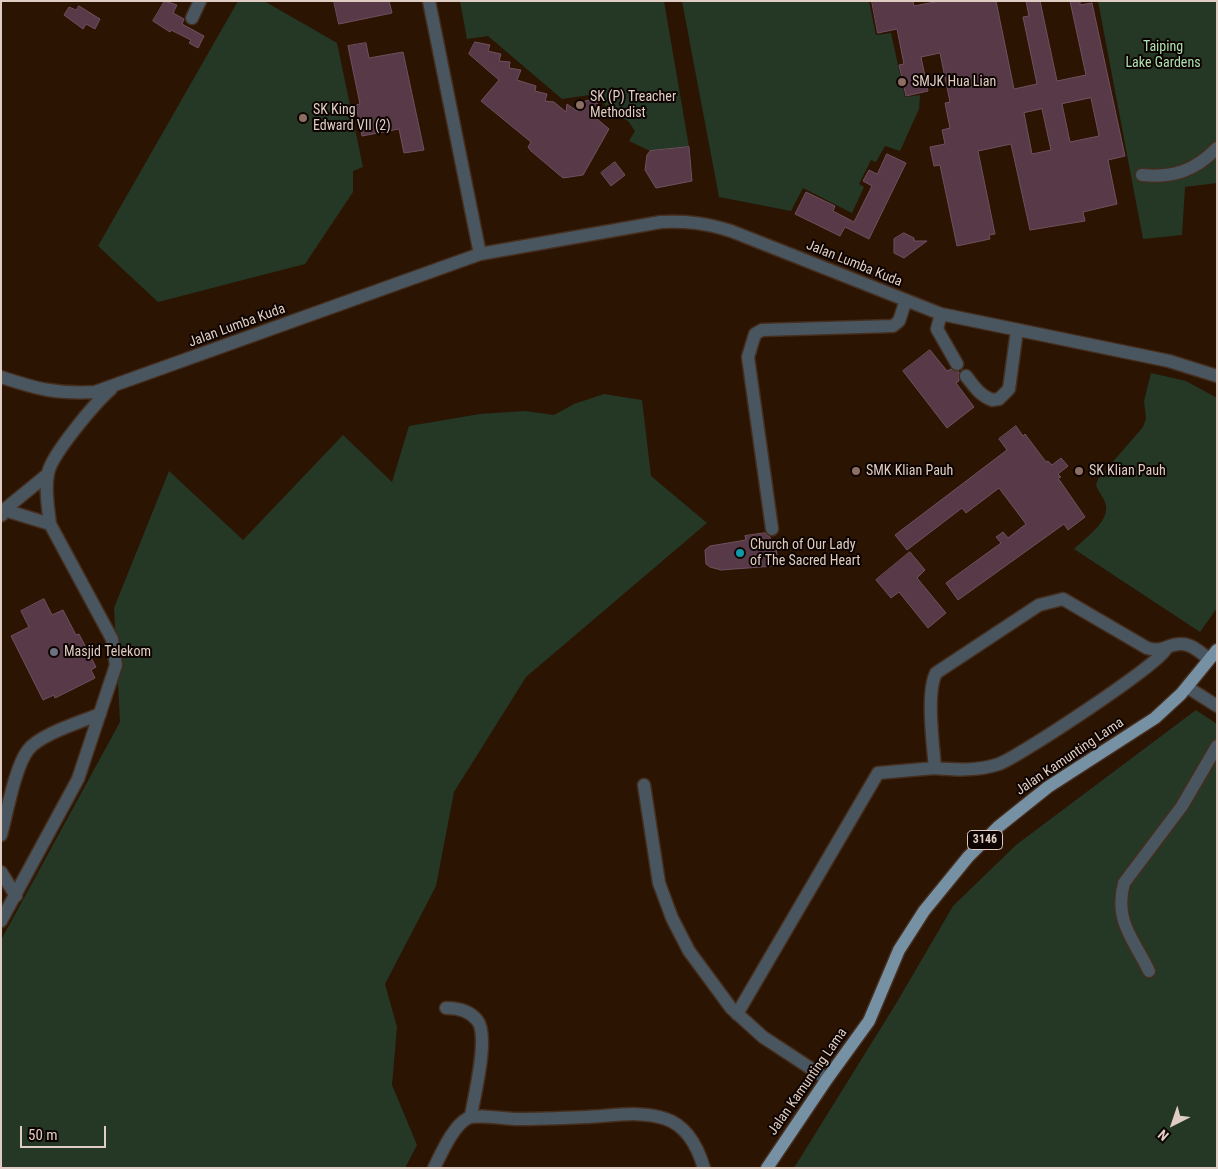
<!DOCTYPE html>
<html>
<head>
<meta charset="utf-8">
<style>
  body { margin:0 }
  #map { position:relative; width:1218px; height:1169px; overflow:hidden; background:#2c1403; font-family:"Roboto Condensed",sans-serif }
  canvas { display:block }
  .frame { position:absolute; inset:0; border:2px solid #dfcdc3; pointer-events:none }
  .north { position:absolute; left:1148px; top:1099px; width:50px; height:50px; -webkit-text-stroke:4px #0d0401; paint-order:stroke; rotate:221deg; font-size:14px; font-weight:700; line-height:20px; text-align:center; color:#dfcdc3 }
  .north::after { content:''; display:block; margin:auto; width:18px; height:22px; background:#dfcdc3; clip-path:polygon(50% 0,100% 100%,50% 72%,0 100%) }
  .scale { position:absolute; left:20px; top:1126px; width:86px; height:22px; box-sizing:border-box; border:2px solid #dfcdc3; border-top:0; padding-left:6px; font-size:15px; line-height:18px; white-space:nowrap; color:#dfcdc3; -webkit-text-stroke:4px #0d0401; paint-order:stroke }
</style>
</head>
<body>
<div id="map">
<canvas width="1218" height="1169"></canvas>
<div class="frame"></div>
<div class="north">N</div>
<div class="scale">50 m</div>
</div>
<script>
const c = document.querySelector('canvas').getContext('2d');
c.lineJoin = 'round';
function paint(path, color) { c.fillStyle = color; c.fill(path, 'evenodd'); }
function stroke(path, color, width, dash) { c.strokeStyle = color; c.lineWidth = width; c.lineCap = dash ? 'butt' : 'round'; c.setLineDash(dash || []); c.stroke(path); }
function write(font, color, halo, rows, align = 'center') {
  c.font = font + ' "Roboto Condensed",sans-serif'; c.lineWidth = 4; c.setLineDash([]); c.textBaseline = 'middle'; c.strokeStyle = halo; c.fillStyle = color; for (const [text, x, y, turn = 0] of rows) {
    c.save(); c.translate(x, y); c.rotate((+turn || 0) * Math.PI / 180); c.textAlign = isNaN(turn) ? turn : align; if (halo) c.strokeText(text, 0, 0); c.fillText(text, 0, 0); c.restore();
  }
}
paint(new Path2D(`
  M238 1H264L337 43 363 167 353 171V192L305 264 158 302 98 246Z
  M460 1H664L689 147 650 151 629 141 635 131 628 121 608 110 601 99 589 95 562 99 488 36 467 39Z
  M682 1H869L876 35 891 33 905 97 920 95 919 109 900 151 885 146 876 162 871 160 859 184 864 187 852 213 803 188 791 211 719 197Z
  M1098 1H1217V183L1185 187 1182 235 1143 239Z
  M1151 373 1186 381 1217 398V608L1200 632 1074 549C1084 539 1109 522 1106 506 1105 498 1098 492 1096 485L1098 479 1143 427 1146 418 1144 401Z
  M604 394 642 400 651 476 707 523 526 677 454 792 436 886 385 984 397 1027 392 1085 417 1145 405 1168H1V940L120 722 114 608 169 471 243 540 343 435 392 482 409 426 480 414 525 411 554 415 574 404Z
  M1196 710 1217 724V1168H794L897 1002 953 906 1016 845Z`), '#243825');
const building = new Path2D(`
  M165 1 177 5 173 13 184 19 182 24 204 36 198 48 189 43 191 40 171 30 170 32 153 21Z
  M334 1H389L392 13 339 24Z
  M872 1H913L914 6 940 1H996L1014 89 1037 84 1023 17 1029 16 1026 1H1040L1057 81 1086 75 1070 1H1080V5L1092 3 1125 156 1108 160 1117 204 1083 212 1085 221 1030 230 1011 144 978 151 995 234 989 235 990 239 957 246 940 165 934 166 930 147 945 144 942 130 950 128 945 103 950 102 940 53 921 57 928 91 906 96 899 65 904 64 897 29 878 33ZM1091 98 1099 136 1070 142 1062 104ZM1042 109 1051 150 1032 154 1024 113Z
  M79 6 100 19 95 29 86 24 83 29 64 15 69 7 76 10Z
  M475 42 490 45 488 51 501 54 499 61 510 62 509 68 521 70 517 80 536 86 535 91 547 94 545 101 554 102 566 112 567 104 577 111 585 101 593 99 605 111 597 119 609 129 583 175 563 178 531 151 528 147 531 142 481 101 499 80 469 54Z
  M366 43 369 58 403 52 424 150 404 153 399 129 362 136 356 105 360 104 348 46Z
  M689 147 692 181 656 188 645 170 647 155 650 151Z
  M887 154 906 163 869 239 845 227 840 236 795 214 806 192 835 206 833 211 854 222 872 186 863 181 869 170 877 174Z
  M615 162 625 175 611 186 601 173Z
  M904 233 914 238V241H927L904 258 894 253V239Z
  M930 350 947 371 951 369 959 372V381L956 383 974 407 947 428 903 371Z
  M1016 426 1023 436 1025 434 1046 462 1048 461 1052 465 1061 458 1068 466 1058 474 1061 477 1058 478 1085 517 1068 530 1064 524 958 600 946 583 1001 543 996 537 1003 532 1008 538 1026 524 999 488 966 513 962 508 907 550 895 535 1007 450 999 439Z
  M765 533 770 537 771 543 775 542 777 555H773L774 566 721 570 710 567 706 564 705 550 710 546 746 540 745 536Z
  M910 552 925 570 917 578 946 613 928 628 899 592 891 598 876 580Z
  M44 599 52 615 63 610 76 635 79 634 96 667 91 670 95 678 55 698 54 695 43 700 11 636 29 627 21 611Z`);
paint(building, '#583947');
stroke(building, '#70505f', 1);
const minor = new Path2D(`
  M429 1 480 254
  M192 18 200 1
  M1142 175C1173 178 1195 171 1217 148
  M941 314 937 329 957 364
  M966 376C974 386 979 395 992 400L999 399 1009 389 1017 330
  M1 377C37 389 56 394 95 392L480 254 661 222C688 221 705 223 731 231L941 314 1169 361 1217 376
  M1 509 50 524C48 507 45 490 48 473 52 454 95 403 111 389
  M2 515 4 510 48 474
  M772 529 748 357 755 334 762 330 893 326 899 321 906 300
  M1187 687 1217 706
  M935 768C956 770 978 771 999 764 1017 758 1164 661 1166 649
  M644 785 659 883 672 918 689 951 731 1008 763 1037 827 1079
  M1 835C7 813 15 767 28 750 40 734 81 722 100 714
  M1 872 16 896
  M1 921 78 779 116 665 112 639 50 524
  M1149 971C1133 938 1114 921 1124 883L1182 806 1217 746
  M446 1008C458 1008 469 1010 477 1020 490 1035 474 1096 471 1116
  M737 1014 878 773 935 768C933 744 926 693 936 673L1039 605 1063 599 1147 648C1165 653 1168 643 1182 644 1192 644 1201 653 1209 659
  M434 1168C442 1152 453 1126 468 1118 476 1114 507 1119 517 1119 540 1119 563 1118 586 1117 611 1116 642 1110 666 1119 687 1126 698 1148 704 1168`);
const major = new Path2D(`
  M767 1168 827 1079 869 1021 899 950 924 911 968 857 998 827 1048 787 1155 718 1181 694 1217 650`);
stroke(minor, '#452e1e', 15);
stroke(major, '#452e1e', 15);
stroke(minor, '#49565f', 12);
stroke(major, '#7791a4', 12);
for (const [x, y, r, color] of [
  [902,82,5,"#8d6e63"],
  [580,105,5,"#8d6e63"],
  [303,118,5,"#8d6e63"],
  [856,471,5,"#8d6e63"],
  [1079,471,5,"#8d6e63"],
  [740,553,5,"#0f9aa8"],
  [54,652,5,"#6b7280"]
]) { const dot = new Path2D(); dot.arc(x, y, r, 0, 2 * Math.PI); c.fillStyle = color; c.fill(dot); stroke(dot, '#0d0401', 2); }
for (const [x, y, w] of [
  [985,840,35]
]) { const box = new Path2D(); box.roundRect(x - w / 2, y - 9.5, w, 19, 4); c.fillStyle = '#0d0401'; c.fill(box); stroke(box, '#dfcdc3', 1); }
write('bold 12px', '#dfcdc3', null, [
  ["3146",985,840]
]);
write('14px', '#abe1af', '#0d0401', [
  ["Taiping",1163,47],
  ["Lake Gardens",1163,63]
]);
write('14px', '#dfcdc3', '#0d0401', [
  ["SMJK Hua Lian",912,82],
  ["SK (P) Treacher",590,97],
  ["Methodist",590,113],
  ["SK King",313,110],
  ["Edward VII (2)",313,126],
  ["SMK Klian Pauh",866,471],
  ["SK Klian Pauh",1089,471],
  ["Church of Our Lady",750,545],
  ["of The Sacred Heart",750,561],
  ["Masjid Telekom",64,652]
], 'left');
write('14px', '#dfcdc3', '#0d0401', [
  ["Jalan Lumba Kuda",854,264,22],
  ["Jalan Lumba Kuda",237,326,-20],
  ["Jalan Kamunting Lama",1070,757,-34],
  ["Jalan Kamunting Lama",808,1082,-55]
]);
</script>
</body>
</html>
